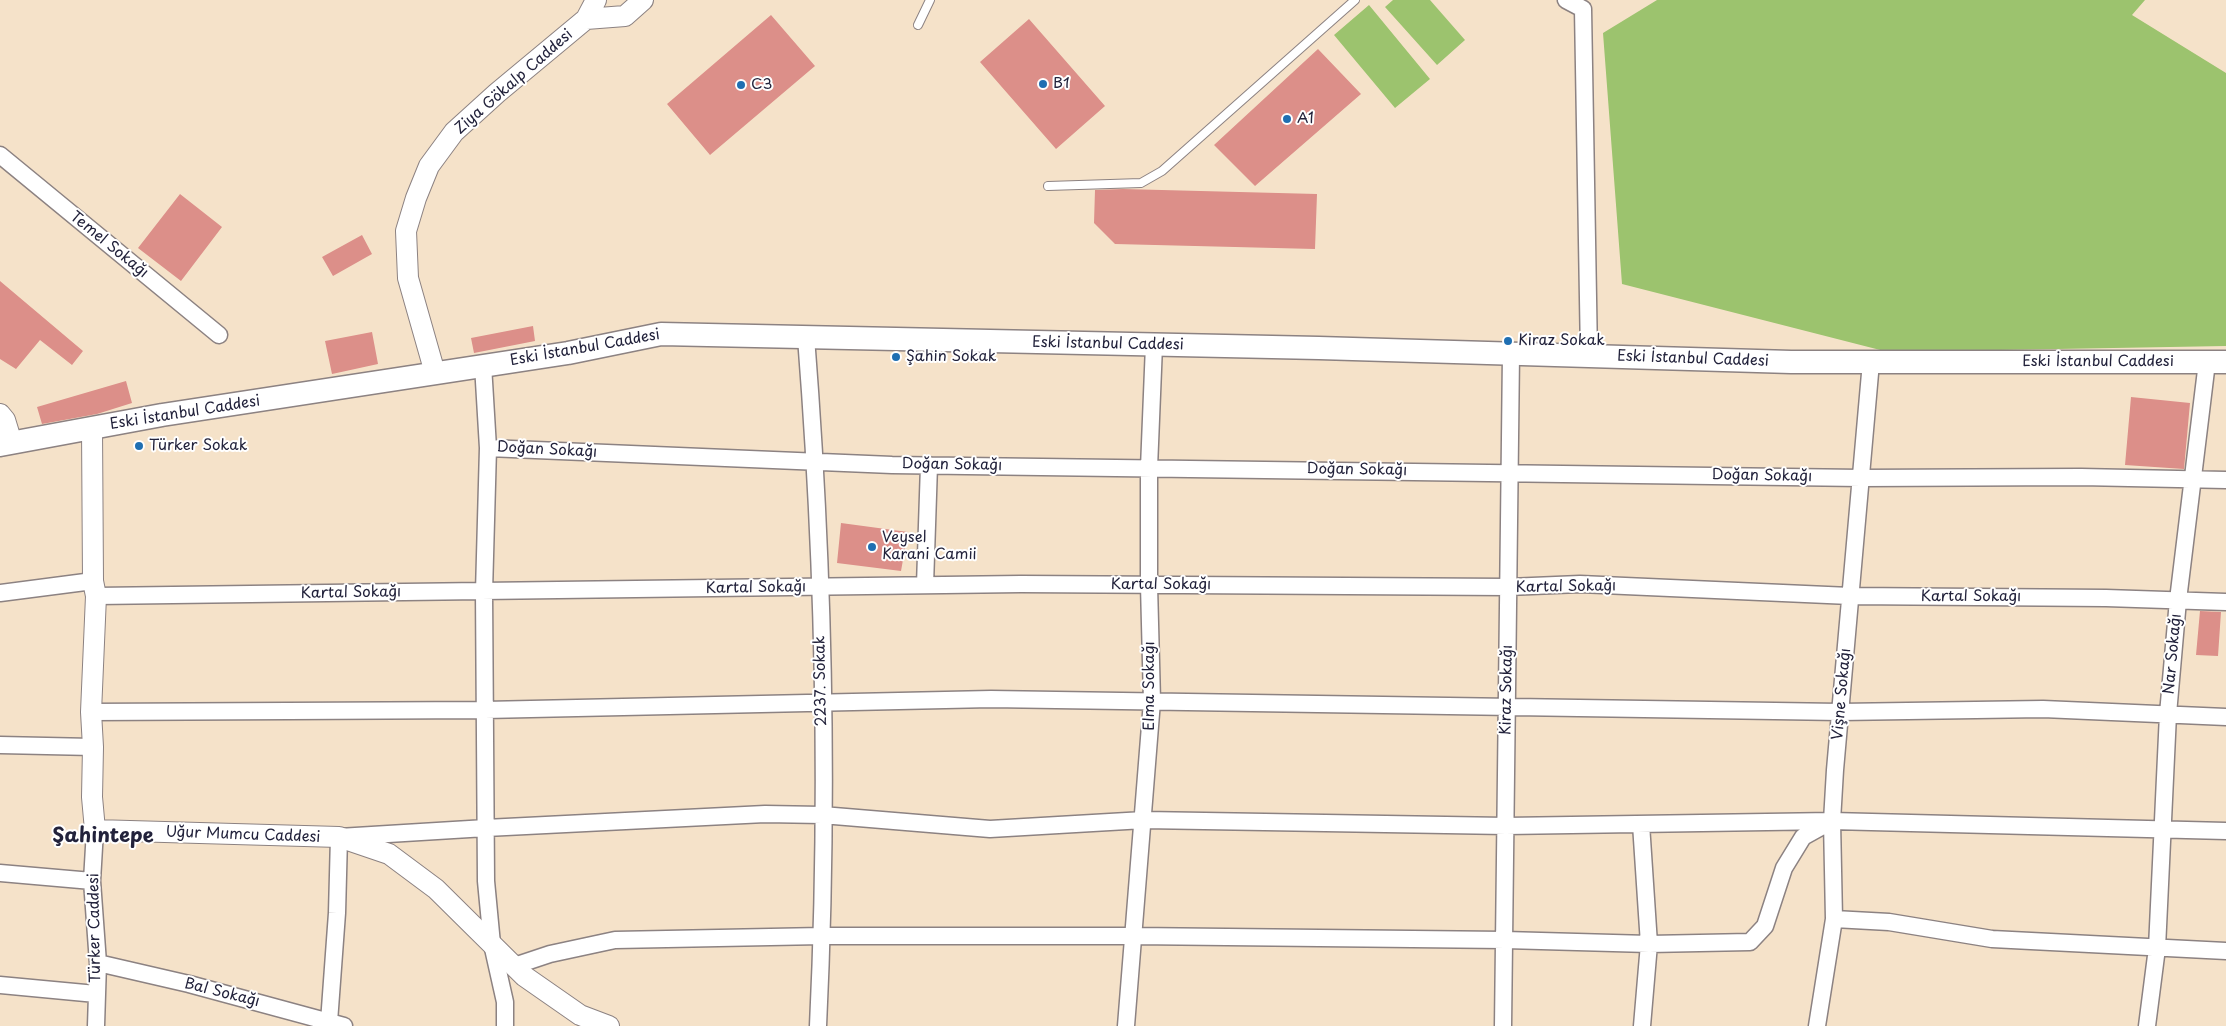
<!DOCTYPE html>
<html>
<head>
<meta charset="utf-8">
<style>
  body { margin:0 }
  canvas { display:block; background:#f5e2c9 }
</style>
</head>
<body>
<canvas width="2226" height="1026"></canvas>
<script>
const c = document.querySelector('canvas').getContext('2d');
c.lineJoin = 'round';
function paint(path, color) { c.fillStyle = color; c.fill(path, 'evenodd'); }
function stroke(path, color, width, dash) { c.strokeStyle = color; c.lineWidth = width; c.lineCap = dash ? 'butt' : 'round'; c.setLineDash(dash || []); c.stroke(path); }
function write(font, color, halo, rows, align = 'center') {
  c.font = font + ' "Playpen Sans",sans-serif'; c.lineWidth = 4; c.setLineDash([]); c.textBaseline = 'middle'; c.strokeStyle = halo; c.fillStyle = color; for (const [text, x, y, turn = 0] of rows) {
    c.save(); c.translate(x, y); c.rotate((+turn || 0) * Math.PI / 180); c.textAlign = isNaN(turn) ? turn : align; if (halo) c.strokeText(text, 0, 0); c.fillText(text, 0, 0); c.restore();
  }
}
paint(new Path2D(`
  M1393 0H1430L1465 40 1437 65 1385 7Z
  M1657 0H2145L2132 15 2226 73V346L1888 352 1622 284 1603 33Z
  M1369 5 1430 79 1395 108 1334 35Z`), '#9cc36e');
paint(new Path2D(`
  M771 15 815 66 710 155 667 104Z
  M1029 19 1105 106 1056 149 980 62Z
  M1318 49 1361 94 1255 186 1214 145Z
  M1123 189 1317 194 1315 249 1115 244 1094 223 1095 190Z
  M180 194 222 227 181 281 138 248Z
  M362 235 372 254 333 276 322 257Z
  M0 281 83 351 72 365 40 340 16 369 0 359Z
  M533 326 535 341 474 353 471 338Z
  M372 332 378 364 332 374 325 341Z
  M126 381 132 403 97 414 42 424 37 407Z
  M2131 397 2190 403 2184 469 2125 465Z
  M841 523 908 532 901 571 837 563Z
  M2200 611 2221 612 2218 656 2196 655Z`), '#dc8f89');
const service = new Path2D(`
  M918 25 930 0
  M1048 186 1141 183 1162 171 1355 0`);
const minor = new Path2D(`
  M1566 0 1583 9
  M1583 9 1589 356
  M0 155 219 335
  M806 337C824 566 829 797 818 1026
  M483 365 488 448 484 592 486 881 492 944 505 1002V1026
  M488 448 892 465 1861 478 2081 477 2226 480
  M925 585 929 465
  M0 593 93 581
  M96 596 1021 584 1508 587 1580 584 1850 596 2106 598 2226 602
  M91 712 485 710 991 699 1840 712 2043 709 2226 717
  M0 745 93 747
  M1641 824 1649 944 1642 1026
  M95 830 92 881 98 963 96 1026
  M0 873 92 881
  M1834 919 1889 922 1992 939 2226 951
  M98 963 189 984 344 1026
  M514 966 550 954 615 940 822 936H1134L1505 940 1649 944 1750 942 1765 926 1784 868 1803 837 1830 822
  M0 985 96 994
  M329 1022 337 913 339 837 486 828 765 814 822 815 990 829 1144 820 1506 826 1832 821 2226 831
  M1126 1026 1152 701 1149 585V468L1154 345
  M1503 1026 1511 354
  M1817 1026 1834 919 1832 821 1835 770 1871 362
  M2147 1026 2157 948 2168 714 2178 600 2207 362`);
const tertiary = new Path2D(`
  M586 19 625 16 643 0
  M435 373 408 278 406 231 416 198 429 166 454 132 497 93 586 19 596 0
  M0 414 5 420 12 443
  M92 428 93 581 96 596 91 712 93 747 92 797 95 830 339 837 389 854 436 889 524 976 580 1015 609 1026`);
const secondary = new Path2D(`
  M0 445 162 415 568 353 661 334 1319 348 1791 362H2226`);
stroke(service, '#8c8282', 10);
stroke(minor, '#8c8282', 19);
stroke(tertiary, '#8c8282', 22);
stroke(secondary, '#8c8282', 25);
stroke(service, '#fff', 8);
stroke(minor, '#fff', 16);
stroke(tertiary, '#fff', 20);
stroke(secondary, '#fff', 22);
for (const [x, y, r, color] of [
  [1043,84,5,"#1f6fb2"],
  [741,85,5,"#1f6fb2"],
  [1287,119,5,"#1f6fb2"],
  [1508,341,5,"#1f6fb2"],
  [896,357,5,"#1f6fb2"],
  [139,446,5,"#1f6fb2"],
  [872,547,5,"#1f6fb2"]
]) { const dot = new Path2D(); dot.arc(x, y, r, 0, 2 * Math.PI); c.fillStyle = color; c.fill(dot); stroke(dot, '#fff', 2); }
write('15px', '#22223b', '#fff', [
  ["Ziya Gökalp Caddesi",514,82,-41],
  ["Temel Sokağı",109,245,39],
  ["Eski İstanbul Caddesi",1108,344,1],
  ["Eski İstanbul Caddesi",585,348,-10],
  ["Eski İstanbul Caddesi",1693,359,2],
  ["Eski İstanbul Caddesi",2098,362],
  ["Eski İstanbul Caddesi",185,413,-9],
  ["Doğan Sokağı",547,450,3],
  ["Doğan Sokağı",952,465,1],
  ["Doğan Sokağı",1357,470,1],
  ["Doğan Sokağı",1762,476,1],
  ["Kartal Sokağı",1161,585],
  ["Kartal Sokağı",1566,587,-1],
  ["Kartal Sokağı",756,588,-1],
  ["Kartal Sokağı",351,593,-1],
  ["Kartal Sokağı",1971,597],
  ["Nar Sokağı",2173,654,-85],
  ["2237. Sokak",821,681,-91],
  ["Elma Sokağı",1150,686,-90],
  ["Kiraz Sokağı",1507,690,-89],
  ["Vişne Sokağı",1842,694,-85],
  ["Uğur Mumcu Caddesi",243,835,2],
  ["Türker Caddesi",95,928,-91],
  ["Bal Sokağı",222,993,14]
]);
write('15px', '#22223b', '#fff', [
  ["B1",1053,84],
  ["C3",751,85],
  ["A1",1297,119],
  ["Kiraz Sokak",1518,341],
  ["Şahin Sokak",906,357],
  ["Türker Sokak",149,446],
  ["Veysel",882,538],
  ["Karani Camii",882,555]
], 'left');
write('bold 20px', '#22223b', '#fff', [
  ["Şahintepe",103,836]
]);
</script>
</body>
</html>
